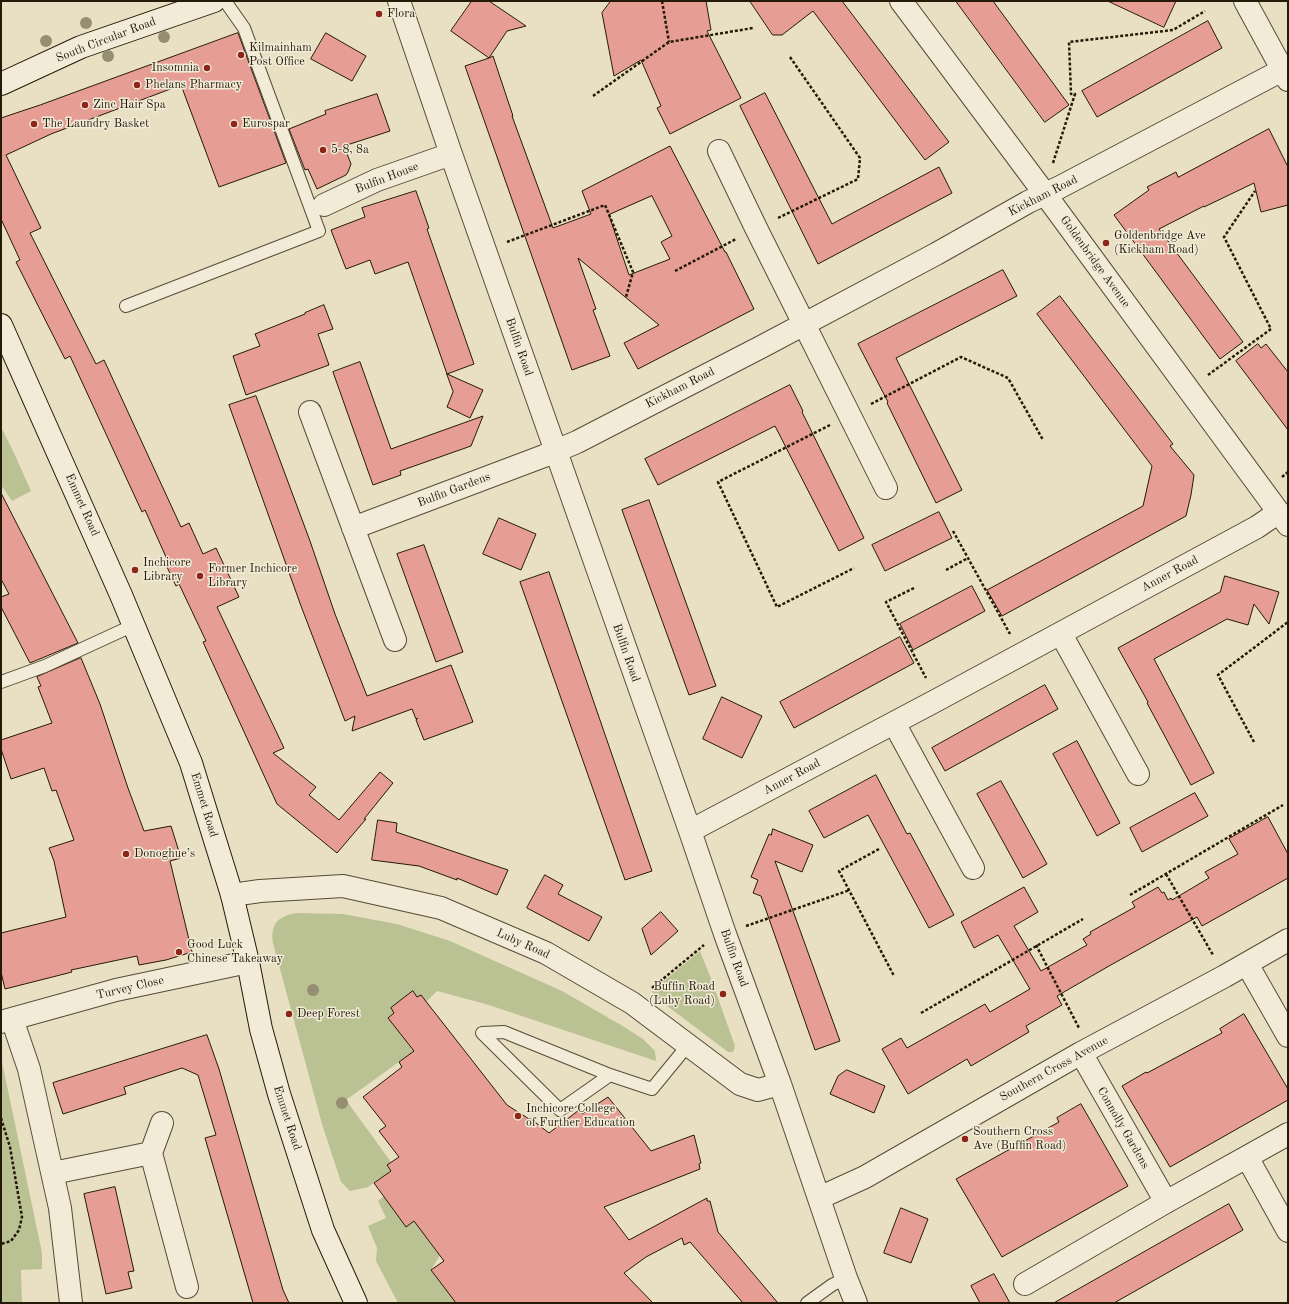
<!DOCTYPE html>
<html>
<head>
<meta charset="utf-8">
<style>
  body { margin:0 }
  #map { position:relative; width:1289px; height:1304px; overflow:hidden; background:#e9e0c3; font-family:"Old Standard TT",serif }
  canvas { display:block }
  .frame { position:absolute; inset:0; border:2px solid #251908; pointer-events:none }
</style>
</head>
<body>
<div id="map">
<canvas width="1289" height="1304"></canvas>
<div class="frame"></div>
</div>
<script>
const c = document.querySelector('canvas').getContext('2d');
c.lineJoin = 'round';
function paint(path, color) { c.fillStyle = color; c.fill(path, 'evenodd'); }
function stroke(path, color, width, dash) { c.strokeStyle = color; c.lineWidth = width; c.lineCap = dash ? 'butt' : 'round'; c.setLineDash(dash || []); c.stroke(path); }
function write(font, color, halo, rows, align = 'center') {
  c.font = font + ' "Old Standard TT",serif'; c.lineWidth = 3; c.setLineDash([]); c.textBaseline = 'middle'; c.strokeStyle = halo; c.fillStyle = color; for (const [text, x, y, turn = 0] of rows) {
    c.save(); c.translate(x, y); c.rotate((+turn || 0) * Math.PI / 180); c.textAlign = isNaN(turn) ? turn : align; if (halo) c.strokeText(text, 0, 0); c.fillText(text, 0, 0); c.restore();
  }
}
paint(new Path2D(`
  M1 427 14 453 31 491 12 501 1 485Z
  M297 913 343 914 397 924 450 941 562 991 621 1025 643 1039 655 1051 656 1061 489 1005 437 991 426 1002 421 995 417 997 413 992 391 1008 394 1013 388 1018 414 1051 346 1100 391 1162 387 1166 391 1171 368 1187 350 1191 341 1182 322 1124 273 943C270 924 278 916 297 913Z
  M700 951 712 981 735 1046 733 1052H728L654 996 652 991Z
  M1 1057 42 1253V1269L21 1270 22 1303H1Z
  M384 1196 406 1227 414 1221 440 1255 431 1270 456 1303H398L376 1261 377 1248 368 1226 386 1218 378 1201Z`), '#bac192');
const building = new Path2D(`
  M472 1H489L526 26 507 31 489 58 493 56 513 116H512L553 228 591 214 582 191 670 146 725 252H726L754 309 638 369 624 343 659 325 578 258 596 309 593 310 610 356 572 370 465 66 489 58 451 31ZM652 196 672 236 661 242 670 259 629 275 609 215Z
  M611 1H706L711 30 707 31 741 98 670 134 657 108 661 106 641 60 614 76 602 13Z
  M750 1H842L949 142 925 160 813 11 782 35H773Z
  M956 1H993L1069 105 1045 122Z
  M1108 1H1176L1164 27Z
  M1208 21 1222 48 1097 117 1082 91Z
  M238 33 286 163 219 187 181 85 51 134 6 155 41 228 30 233 96 364 104 360 181 527 189 523 203 554 216 548 239 597 217 607 284 748 273 753 316 787 309 795 339 820 380 772 393 783 364 819H366L337 853 277 804 203 642 206 641 179 584 176 586 167 567 170 566 145 510 142 512 70 356 65 359 16 262 20 260 1 219V118L40 105Z
  M326 33 366 56 352 81 311 59Z
  M765 93 832 224 939 167 952 193 818 264 740 106Z
  M377 94 390 131 344 146 351 164 348 172 346 175 317 189 308 169 305 170 289 129 326 114 325 111Z
  M1269 129 1288 167V205L1261 212 1254 183 1204 207V206L1159 229 1243 342 1220 359 1114 215 1149 190 1147 187 1176 172 1178 177Z
  M416 191 429 228 427 229 474 364 447 374 408 262 375 274 370 260 346 269 331 230 365 217 362 208Z
  M1003 270 1017 296 896 358 962 490 936 503 887 403 888 402 858 344Z
  M1060 296 1173 444 1170 446 1194 475 1191 495 1186 516 1002 616 987 590 1143 506 1152 466 1037 314Z
  M324 305 333 329 318 334 329 365 246 395 233 356 260 346 255 334 305 314V313Z
  M1258 344 1261 348 1266 344 1288 372V430L1236 361Z
  M360 362 391 449 483 416 471 446 400 471 401 475 373 485 333 372Z
  M447 374 483 390 470 418 447 407 453 392Z
  M790 385 803 411 802 412 864 538 839 551 775 426 658 485 645 459Z
  M256 396 310 541 335 614 367 696 451 665 473 722 424 740 416 720 418 718 416 719 412 709 352 731 355 716 345 721 301 606 229 405Z
  M1 493 78 643 30 663 1 607V597L9 594 1 579Z
  M649 500 716 686 689 695 622 510Z
  M939 512 952 538 885 571 872 545Z
  M499 518 536 534 521 570 483 554Z
  M424 545 463 652 436 662 397 554Z
  M549 572 652 871 625 880 520 582Z
  M1225 576 1279 592 1269 624 1254 604 1248 625 1227 619 1154 659 1214 773 1191 785 1147 703 1148 702 1118 648 1220 592Z
  M972 586 985 611 913 650 900 624Z
  M900 637 914 663 794 728 780 702Z
  M81 658 100 704 128 788 144 831 171 826 181 858 170 861 192 952 166 960 139 965 137 956 71 970 72 972 5 989 1 972V933L66 917 54 861 49 848 74 840 56 790 52 791 44 768 11 779 1 749V740L52 723 38 687 41 686 37 677Z
  M1045 685 1058 709 945 771 932 748Z
  M722 697 762 716 742 758 703 739Z
  M1077 741 1120 823 1097 836 1053 754Z
  M876 775 907 834 910 833 954 915 929 928 868 815 824 838 809 811Z
  M1001 781 1047 864 1023 878 977 794Z
  M1195 793 1208 816 1142 852 1130 828Z
  M1268 817 1288 854V878L1202 926 1197 917 1109 966 1057 996 1062 1005 1026 1026 1029 1032 971 1066 967 1059 908 1094 882 1049 901 1038 907 1048 985 1004 990 1012 1030 989 998 935 974 948 961 922 1024 887 1038 912 1014 926 1041 971 1087 945 1083 939 1091 934 1090 932 1135 907 1132 902 1158 887 1162 893 1164 892 1168 900 1171 898 1172 900 1209 878 1205 872 1238 854 1229 839Z
  M378 820 397 823 396 832 508 870 497 895 457 878V880L419 866 372 860Z
  M773 829 813 845 802 872 775 861 840 1041 815 1050 761 896 753 893 758 880 751 877 769 834 771 835Z
  M545 875 563 885 558 894 602 917 589 941 527 908Z
  M661 912 678 931 651 955 642 929Z
  M413 991 417 997 421 995 507 1105 529 1119H531L549 1133 579 1110 582 1114 608 1097 651 1151 694 1135 701 1163 699 1164 700 1169 604 1207 629 1240 707 1198V1201H710L718 1232 778 1303H743L690 1242 684 1245 682 1238 646 1257 624 1273 653 1303H456L431 1270 444 1261 414 1221 406 1227 374 1183 391 1171 387 1165 399 1157 379 1131 386 1126 363 1097 402 1067 399 1062 414 1051 388 1018 394 1013 391 1008Z
  M1244 1014 1288 1089V1100L1170 1167 1122 1086 1146 1072 1147 1073 1222 1033 1220 1029Z
  M207 1035 219 1069 283 1290 289 1303H253L205 1138 216 1135 198 1075 182 1068 124 1087 126 1094 63 1114 53 1083Z
  M847 1070 885 1086 874 1113 830 1094 838 1076Z
  M1081 1104 1128 1186 1002 1257 956 1179 1059 1122 1057 1118Z
  M115 1187 134 1271 128 1272 132 1288 106 1294 84 1194Z
  M1229 1204 1243 1230 1114 1303H1054Z
  M901 1208 928 1219 911 1263 884 1253Z
  M994 1274 1010 1303H980L971 1286Z`);
paint(building, '#e59d94');
stroke(building, '#251908', 1);
const service = new Path2D(`
  M126 306 319 231 244 28 225 1
  M1 682 45 666 134 625
  M610 1075 504 1032 482 1033 560 1110 610 1075 652 1089 688 1045
  M807 1303 832 1285 846 1278`);
const minor = new Path2D(`
  M399 1 451 154 690 831 725 934 780 1084 846 1278 856 1303
  M901 1 1045 194 1288 525
  M1245 1 1288 80
  M719 151 756 228 886 488
  M324 205 377 180 451 154
  M310 412 395 640
  M353 528 544 456 577 442 763 346 936 254 1028 202 1060 187 1288 67
  M1061 634 1138 774
  M894 723 973 868
  M690 831 937 700 1257 527 1279 512
  M232 895 260 891 343 886 441 908 546 953 632 1003 740 1084 758 1090 780 1084
  M1247 964 1288 1036
  M12 1019 29 1069 60 1208 71 1303
  M1 1022 116 990 248 962
  M1081 1053 1166 1202
  M151 1153 162 1123
  M1247 1157 1288 1231
  M53 1173 151 1153 187 1287
  M819 1198 865 1177 1081 1053 1225 976 1288 940
  M1025 1284 1166 1202 1288 1134`);
const secondary = new Path2D(`
  M1 84 81 47 214 1
  M1 325 121 595 191 763 232 895 248 962 261 1029 279 1094 323 1230 356 1303`);
stroke(service, '#564b37', 14);
stroke(minor, '#564b37', 24);
stroke(secondary, '#251908', 24);
stroke(new Path2D(`
  M662 1 669 42
  M593 96 669 42 753 28
  M1053 163 1075 94H1071L1069 42 1173 30 1205 11
  M778 218 858 179 860 158 790 57
  M507 242 605 205 633 272 626 297
  M675 271 736 239
  M1208 375 1271 329 1224 237 1255 191
  M871 404 961 357 1008 378 1043 440
  M830 425 718 482 777 607 854 568
  M1282 477 1288 472
  M953 531 1010 634
  M946 570 968 558
  M914 588 886 602 926 678
  M1254 742 1218 675 1288 622
  M879 849 839 871 894 976
  M1166 874 1213 955
  M1130 895 1283 805
  M746 926 850 890
  M1036 945 1079 1028
  M652 988 704 945
  M921 1013 1083 919
  M1 1118 10 1147 22 1217 19 1230 11 1241 1 1244`), '#251908', 2.5, [3, 2]);
stroke(service, '#f1ebd8', 12);
stroke(minor, '#f1ebd8', 22);
stroke(secondary, '#f1ebd8', 22);
c.fillStyle = '#968e73';
for (const [x, y] of [
  [86,23],
  [164,37],
  [46,41],
  [108,56],
  [313,990],
  [342,1103]
]) { c.beginPath(); c.arc(x, y, 6, 0, 2 * Math.PI); c.fill(); }
for (const [x, y, r, color] of [
  [379,14,4,"#8f2418"],
  [241,55,4,"#8f2418"],
  [207,68,4,"#8f2418"],
  [137,85,4,"#8f2418"],
  [85,105,4,"#8f2418"],
  [34,124,4,"#8f2418"],
  [234,124,4,"#8f2418"],
  [323,150,4,"#8f2418"],
  [1106,243,4,"#8f2418"],
  [135,570,4,"#8f2418"],
  [200,576,4,"#8f2418"],
  [126,854,4,"#8f2418"],
  [179,952,4,"#8f2418"],
  [723,994,4,"#8f2418"],
  [289,1014,4,"#8f2418"],
  [518,1116,4,"#8f2418"],
  [965,1139,4,"#8f2418"]
]) { const dot = new Path2D(); dot.arc(x, y, r, 0, 2 * Math.PI); c.fillStyle = color; c.fill(dot); stroke(dot, '#f1ebd8', 1.5); }
write('12px', '#251908', '#f1ebd8', [
  ["Flora",387,14],
  ["Kilmainham",249,48],
  ["Post Office",249,62],
  ["Insomnia",199,68,"right"],
  ["Phelans Pharmacy",145,85],
  ["Zinc Hair Spa",93,105],
  ["The Laundry Basket",42,124],
  ["Eurospar",242,124],
  ["5-8, 8a",331,150],
  ["Goldenbridge Ave",1114,236],
  ["(Kickham Road)",1114,250],
  ["Inchicore",143,563],
  ["Library",143,577],
  ["Former Inchicore",208,569],
  ["Library",208,583],
  ["Donoghue’s",134,854],
  ["Good Luck",187,945],
  ["Chinese Takeaway",187,959],
  ["Buffin Road",715,987,"right"],
  ["(Luby Road)",715,1001,"right"],
  ["Deep Forest",297,1014],
  ["Inchicore College",526,1109],
  ["of Further Education",526,1123],
  ["Southern Cross",973,1132],
  ["Ave (Buffin Road)",973,1146]
], 'left');
write('12px', '#251908', '#f1ebd8', [
  ["South Circular Road",106,40,-21],
  ["Bulfin House",387,178,-21],
  ["Kickham Road",1043,196,-27],
  ["Goldenbridge Avenue",1095,262,54],
  ["Bulfin Road",519,347,71],
  ["Kickham Road",680,388,-27],
  ["Bulfin Gardens",454,490,-21],
  ["Emmet Road",82,505,66],
  ["Anner Road",1170,574,-28],
  ["Bulfin Road",626,653,71],
  ["Anner Road",792,777,-28],
  ["Emmet Road",204,805,73],
  ["Luby Road",523,944,24],
  ["Bulfin Road",734,958,70],
  ["Turvey Close",130,988,-13],
  ["Southern Cross Avenue",1054,1069,-29],
  ["Emmet Road",287,1118,72],
  ["Connolly Gardens",1123,1128,60]
]);
</script>
</body>
</html>
